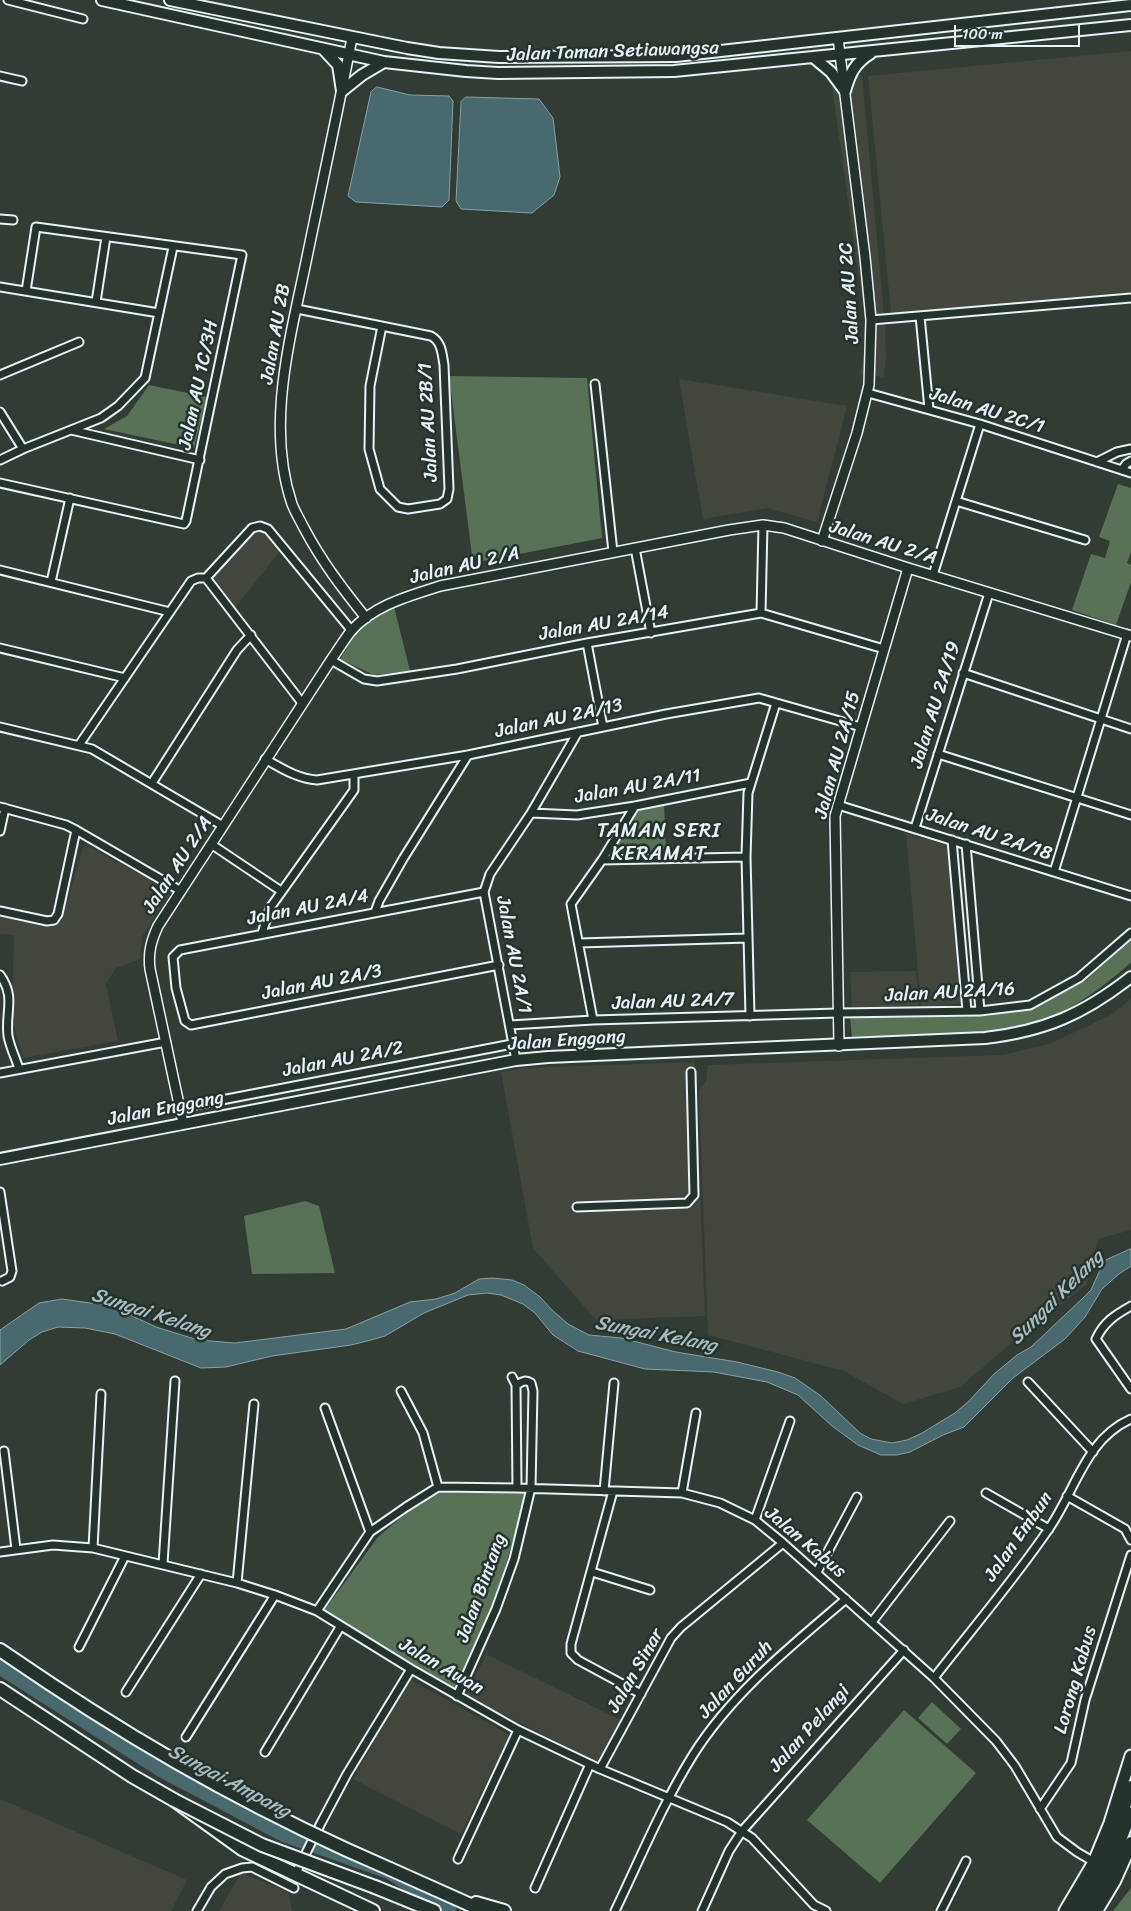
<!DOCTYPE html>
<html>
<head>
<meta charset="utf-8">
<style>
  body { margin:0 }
  #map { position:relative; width:1131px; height:1911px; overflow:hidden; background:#333c34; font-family:Sriracha,sans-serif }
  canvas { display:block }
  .scale { position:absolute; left:954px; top:25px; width:126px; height:22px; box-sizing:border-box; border:2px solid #e8f1f8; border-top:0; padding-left:6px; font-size:15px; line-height:18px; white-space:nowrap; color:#e8f1f8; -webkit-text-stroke:4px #26332d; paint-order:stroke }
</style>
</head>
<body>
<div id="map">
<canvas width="1131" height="1911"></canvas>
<div class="scale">100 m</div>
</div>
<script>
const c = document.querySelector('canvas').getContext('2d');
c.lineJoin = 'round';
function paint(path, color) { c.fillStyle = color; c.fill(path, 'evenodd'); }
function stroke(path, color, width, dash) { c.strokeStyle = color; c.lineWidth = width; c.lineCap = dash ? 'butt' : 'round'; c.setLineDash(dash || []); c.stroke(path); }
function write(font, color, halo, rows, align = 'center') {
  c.font = font + ' Sriracha,sans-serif'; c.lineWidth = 5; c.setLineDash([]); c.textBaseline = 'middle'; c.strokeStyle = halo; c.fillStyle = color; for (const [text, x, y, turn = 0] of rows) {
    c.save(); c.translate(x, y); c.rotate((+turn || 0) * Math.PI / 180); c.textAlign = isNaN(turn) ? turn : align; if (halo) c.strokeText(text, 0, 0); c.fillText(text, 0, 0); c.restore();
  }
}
paint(new Path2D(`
  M1131 51V294L891 313 868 76Z
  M862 75 885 326 886 358 884 377 860 375 864 353 865 321 831 80Z
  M679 379 847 406 817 522 767 508 703 519Z
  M259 530 264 531 281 550 234 609 211 578 254 531Z
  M906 834 949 845 962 1004 921 1007Z
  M84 844 171 891 142 937 140 959 116 968 106 984 118 1041 23 1058 12 1021 14 935 0 934V916L49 927 61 922Z
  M916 971 919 1005 852 1008 850 972Z
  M1131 999V1230L1098 1239 1087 1284 1015 1340 960 1387 903 1404 844 1371 708 1335 699 1091 706 1081 708 1065 1002 1055 1049 1044 1111 1015Z
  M695 1062 705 1316 596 1320 533 1248 501 1072 521 1068Z
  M486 1654 621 1720 600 1763 466 1696Z
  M409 1679 510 1735 461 1834 353 1779Z
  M0 1799 187 1880 171 1911H0Z
  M241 1873 289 1892 292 1911H219Z`), '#42463c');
paint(new Path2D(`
  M449 376 587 378 602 538 473 563Z
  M149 385 207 397 194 448 104 429 127 416Z
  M1118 484 1131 488V552L1127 563 1131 565V582L1116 625 1072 610 1091 554 1105 558 1110 541 1099 537Z
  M394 607 410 671 374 675 340 659 360 627Z
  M664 804 666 851 613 852 637 811Z
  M1131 939V962C1108 984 1071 1010 1042 1022 1012 1035 976 1034 944 1034 913 1035 883 1036 852 1037L850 1018 987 1016 1033 1008 1085 981Z
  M305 1201 319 1206 335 1273 252 1274 244 1216Z
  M527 1490 498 1593 456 1691 323 1612 378 1537 405 1514 441 1492Z
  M932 1702 961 1729 947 1744 918 1718Z
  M904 1710 976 1773 880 1883 807 1820Z
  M1131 1888V1911H1113Z`), '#587157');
const water = new Path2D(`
  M377 87 410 95 449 96 453 101 449 200 442 207 356 202 348 196 371 92Z
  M466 97 539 99 553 118 560 177 554 195 532 213 461 209 456 201 461 102Z
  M1131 1249V1266L1119 1274 1102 1289 1085 1317 1065 1339 1013 1378 964 1427 943 1435 910 1452 897 1455H881L858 1445 832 1426 798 1395 767 1382 714 1372 645 1369 578 1351 553 1335 535 1313 523 1304 501 1295 487 1293 468 1295 424 1313 385 1336 371 1340 351 1345 272 1356 226 1367 201 1368 115 1334 85 1328 58 1327 42 1332 29 1340 0 1365V1330L39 1303 62 1299 111 1306 156 1327 198 1340 235 1343 346 1329 410 1302 436 1299 455 1293 479 1279 493 1278 512 1280 524 1285 540 1297 552 1310 568 1324 589 1335 621 1338 676 1352 737 1362 778 1372 795 1378 821 1396 860 1433 871 1439 892 1443 907 1440 922 1433 955 1413 969 1401 994 1374 1017 1355 1031 1347 1084 1297 1091 1290 1104 1261Z`);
paint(water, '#486a6e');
stroke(water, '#88a0a5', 1);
stroke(new Path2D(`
  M0 1667 160 1769 285 1835 390 1872 449 1911`), '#486a6e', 15);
const minor = new Path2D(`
  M8 0 83 19
  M0 76 22 81
  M0 219 13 220
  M0 287 159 313
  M96 302 106 237
  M297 309 431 336C442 342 442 354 444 365L449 489 447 499 440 504 408 509 398 507 380 489 369 449 370 386 382 326
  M920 316 929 409
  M871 320 1131 298
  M0 375 79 342
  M595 384 613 552
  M868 393 980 424 1131 473
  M0 412 23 449
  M71 430 200 460
  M0 460 23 449 101 418 118 406 145 378 173 247
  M1097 462 1117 452 1131 449
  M1122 470 1126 464 1131 461
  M0 483 184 524 186 521 242 255 36 227 26 291
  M956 501 1085 540
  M635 548 651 633
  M0 570 170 612
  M933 575 980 424
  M206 578 302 703
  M51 582 70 498
  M761 613 763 525
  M587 643 603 727
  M0 648 125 678
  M331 660 364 679 377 681 457 669 587 643 761 613 884 649
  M963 673 1131 729
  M0 727 92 749 223 826
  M79 745 191 581 198 578H206L252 528 260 526 268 529 352 631
  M938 754 1131 815
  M265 759C281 768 298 779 317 780L468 755 666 714 759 698 861 727
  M152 783 237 650 251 635
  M838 805 1131 896
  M0 807 66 825 76 830 181 891
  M531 813 577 815 635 806 751 783
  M915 828 989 593
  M0 831 5 808
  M952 840 967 1011
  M211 844 281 891
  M966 844 980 1011
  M602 860 746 857
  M1054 872 1127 634
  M484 892 180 950 173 957 176 988 185 1021 191 1025 499 965
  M0 911 47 921 54 920 58 914 76 830
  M375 912 379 901 403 859 468 755
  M262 933 270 908 354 790V774
  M579 943 748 938
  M0 975C16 997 5 1012 8 1036 10 1047 16 1059 19 1069
  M750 1016 746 857 748 793 776 703
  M593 1020 571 904 602 860 635 806
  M510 1025 593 1020 838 1013 980 1011 1030 1005 1079 978 1131 933
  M516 1060 484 892 490 874 531 813 578 732
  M0 1073 166 1042
  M180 1108 512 1044
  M0 1192 12 1271 10 1277 2 1281
  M577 1207 687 1203 694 1195 691 1072
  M1131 1306C1115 1315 1104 1322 1096 1339L1131 1389
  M512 1377 516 1385 517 1488
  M1028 1382 1093 1452
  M401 1391 423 1433 438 1487
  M325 1408 370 1532
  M4 1451 16 1549
  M604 1491 614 1383
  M613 1491 571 1644V1653L578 1660 641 1694
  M682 1493 696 1413
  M986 1493 1049 1529
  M1067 1496 1125 1529 1131 1540
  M755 1520 790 1421
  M93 1548 101 1394
  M0 1552 53 1545 93 1548 237 1583 275 1595 317 1611 411 1669 518 1730 600 1769 727 1822 752 1838 814 1905 826 1911
  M163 1564 175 1381
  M592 1572 650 1590
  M817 1572 857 1497
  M237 1583 254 1404
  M317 1611 370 1532 406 1507 438 1487 517 1488 682 1493 720 1503 755 1520 783 1543 934 1678 996 1741 1015 1766 1057 1837 1077 1852 1094 1862
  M872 1622 950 1521
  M79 1647 125 1556
  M934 1678C972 1629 1013 1581 1048 1530 1075 1492 1085 1439 1131 1419
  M126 1692 201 1574
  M457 1696 496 1609 514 1559 531 1488 533 1391 531 1383C525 1379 522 1382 516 1385
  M186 1737 275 1595
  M265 1752 340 1627
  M600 1769 671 1638 681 1627 783 1543
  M1040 1809 1071 1763 1085 1700 1131 1555
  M458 1859 518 1730
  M297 1871 321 1823 347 1774 411 1669
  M535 1888 590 1764
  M197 1911 211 1887 225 1874 242 1868 252 1867 294 1888
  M615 1911C640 1859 662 1805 693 1755 732 1693 791 1646 846 1599
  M702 1911 729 1851 742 1831 904 1650
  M941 1911 966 1861`);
const tertiary = new Path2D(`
  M352 38C338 111 322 184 307 257 291 336 265 424 292 504 295 512 300 520 304 528 322 562 342 588 366 618
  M822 541 857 433 869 385 871 320 865 257 838 38
  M839 1046 835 816 908 568
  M183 1123 150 969C148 953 151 941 158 926L331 660C338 650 344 640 351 631 374 605 409 596 440 586L729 530 763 525 784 528 908 568 1131 636`);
const secondary = new Path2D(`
  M102 0 384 62 466 71 498 73 674 71 1131 25
  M170 0 407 48 439 53 499 57 676 56 1131 5
  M324 50 338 65 342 91 362 75 384 62
  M813 57 831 72 845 91
  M845 91C850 73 855 63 871 53
  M0 1159 516 1060 548 1057 985 1038C1045 1031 1084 1014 1131 977`);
const trunk = new Path2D(`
  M1065 1911 1094 1862 1110 1823 1131 1756
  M1085 1911 1109 1869 1131 1813`);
const motorway = new Path2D(`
  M0 1650 49 1683
  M0 1689 132 1776 174 1800 242 1849 373 1911
  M390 1869 484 1911
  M375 1887 434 1911
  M476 1903 504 1911
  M1076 1911 1105 1859 1131 1787
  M1096 1911 1114 1881 1131 1843`);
stroke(minor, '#e8f1f8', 11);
stroke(tertiary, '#e8f1f8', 12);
stroke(secondary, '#e8f1f8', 14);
stroke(trunk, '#e8f1f8', 15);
stroke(motorway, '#e8f1f8', 16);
stroke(minor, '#26332d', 7);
stroke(tertiary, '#26332d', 9);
stroke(secondary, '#26332d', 10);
stroke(trunk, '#26332d', 11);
stroke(motorway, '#26332d', 12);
const motorwayBridge = new Path2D(`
  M49 1683C157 1755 271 1818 390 1869
  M174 1800 262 1845 375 1887`);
stroke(motorwayBridge, '#e8f1f8', 16, []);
stroke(motorwayBridge, '#26332d', 12);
write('19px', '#e8f1f8', '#26332d', [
  ["Jalan Taman Setiawangsa",613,52,-2],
  ["Jalan AU 2C",850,293,-94],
  ["Jalan AU 2B",276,334,-80],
  ["Jalan AU 1C/3H",199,385,-78],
  ["Jalan AU 2C/1",987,411,17],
  ["Jalan AU 2B/1",429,422,-93],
  ["Jalan AU 2/A",883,543,17],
  ["Jalan AU 2/A",465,566,-13],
  ["Jalan AU 2A/14",604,624,-10],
  ["Jalan AU 2A/19",936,705,-73],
  ["Jalan AU 2A/13",559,719,-12],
  ["Jalan AU 2A/15",838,755,-75],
  ["Jalan AU 2A/11",638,787,-10],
  ["Jalan AU 2A/18",989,835,18],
  ["Jalan AU 2/A",178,865,-57],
  ["Jalan AU 2A/4",308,908,-11],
  ["Jalan AU 2A/1",513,955,79],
  ["Jalan AU 2A/3",322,983,-11],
  ["Jalan AU 2A/16",950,993,-3],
  ["Jalan AU 2A/7",673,1002,-2],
  ["Jalan Enggang",567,1041,-4],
  ["Jalan AU 2A/2",343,1060,-11],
  ["Jalan Enggang",166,1109,-11],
  ["Jalan Embun",1019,1537,-55],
  ["Jalan Kabus",805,1543,40],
  ["Jalan Bintang",482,1588,-70],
  ["Jalan Awan",441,1667,30],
  ["Jalan Sinar",636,1671,-60],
  ["Jalan Guruh",736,1680,-47],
  ["Lorong Kabus",1076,1680,-74],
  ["Jalan Pelangi",810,1729,-48]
]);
c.letterSpacing = '1px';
write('20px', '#e8f1f8', '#26332d', [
  ["TAMAN SERI",659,832],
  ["KERAMAT",659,855]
]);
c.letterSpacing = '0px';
write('italic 20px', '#a8bbc1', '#26332d', [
  ["Sungai Kelang",1057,1298,-45],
  ["Sungai Kelang",151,1314,18],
  ["Sungai Kelang",656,1335,11],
  ["Sungai Ampang",229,1782,28]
]);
</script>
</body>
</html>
